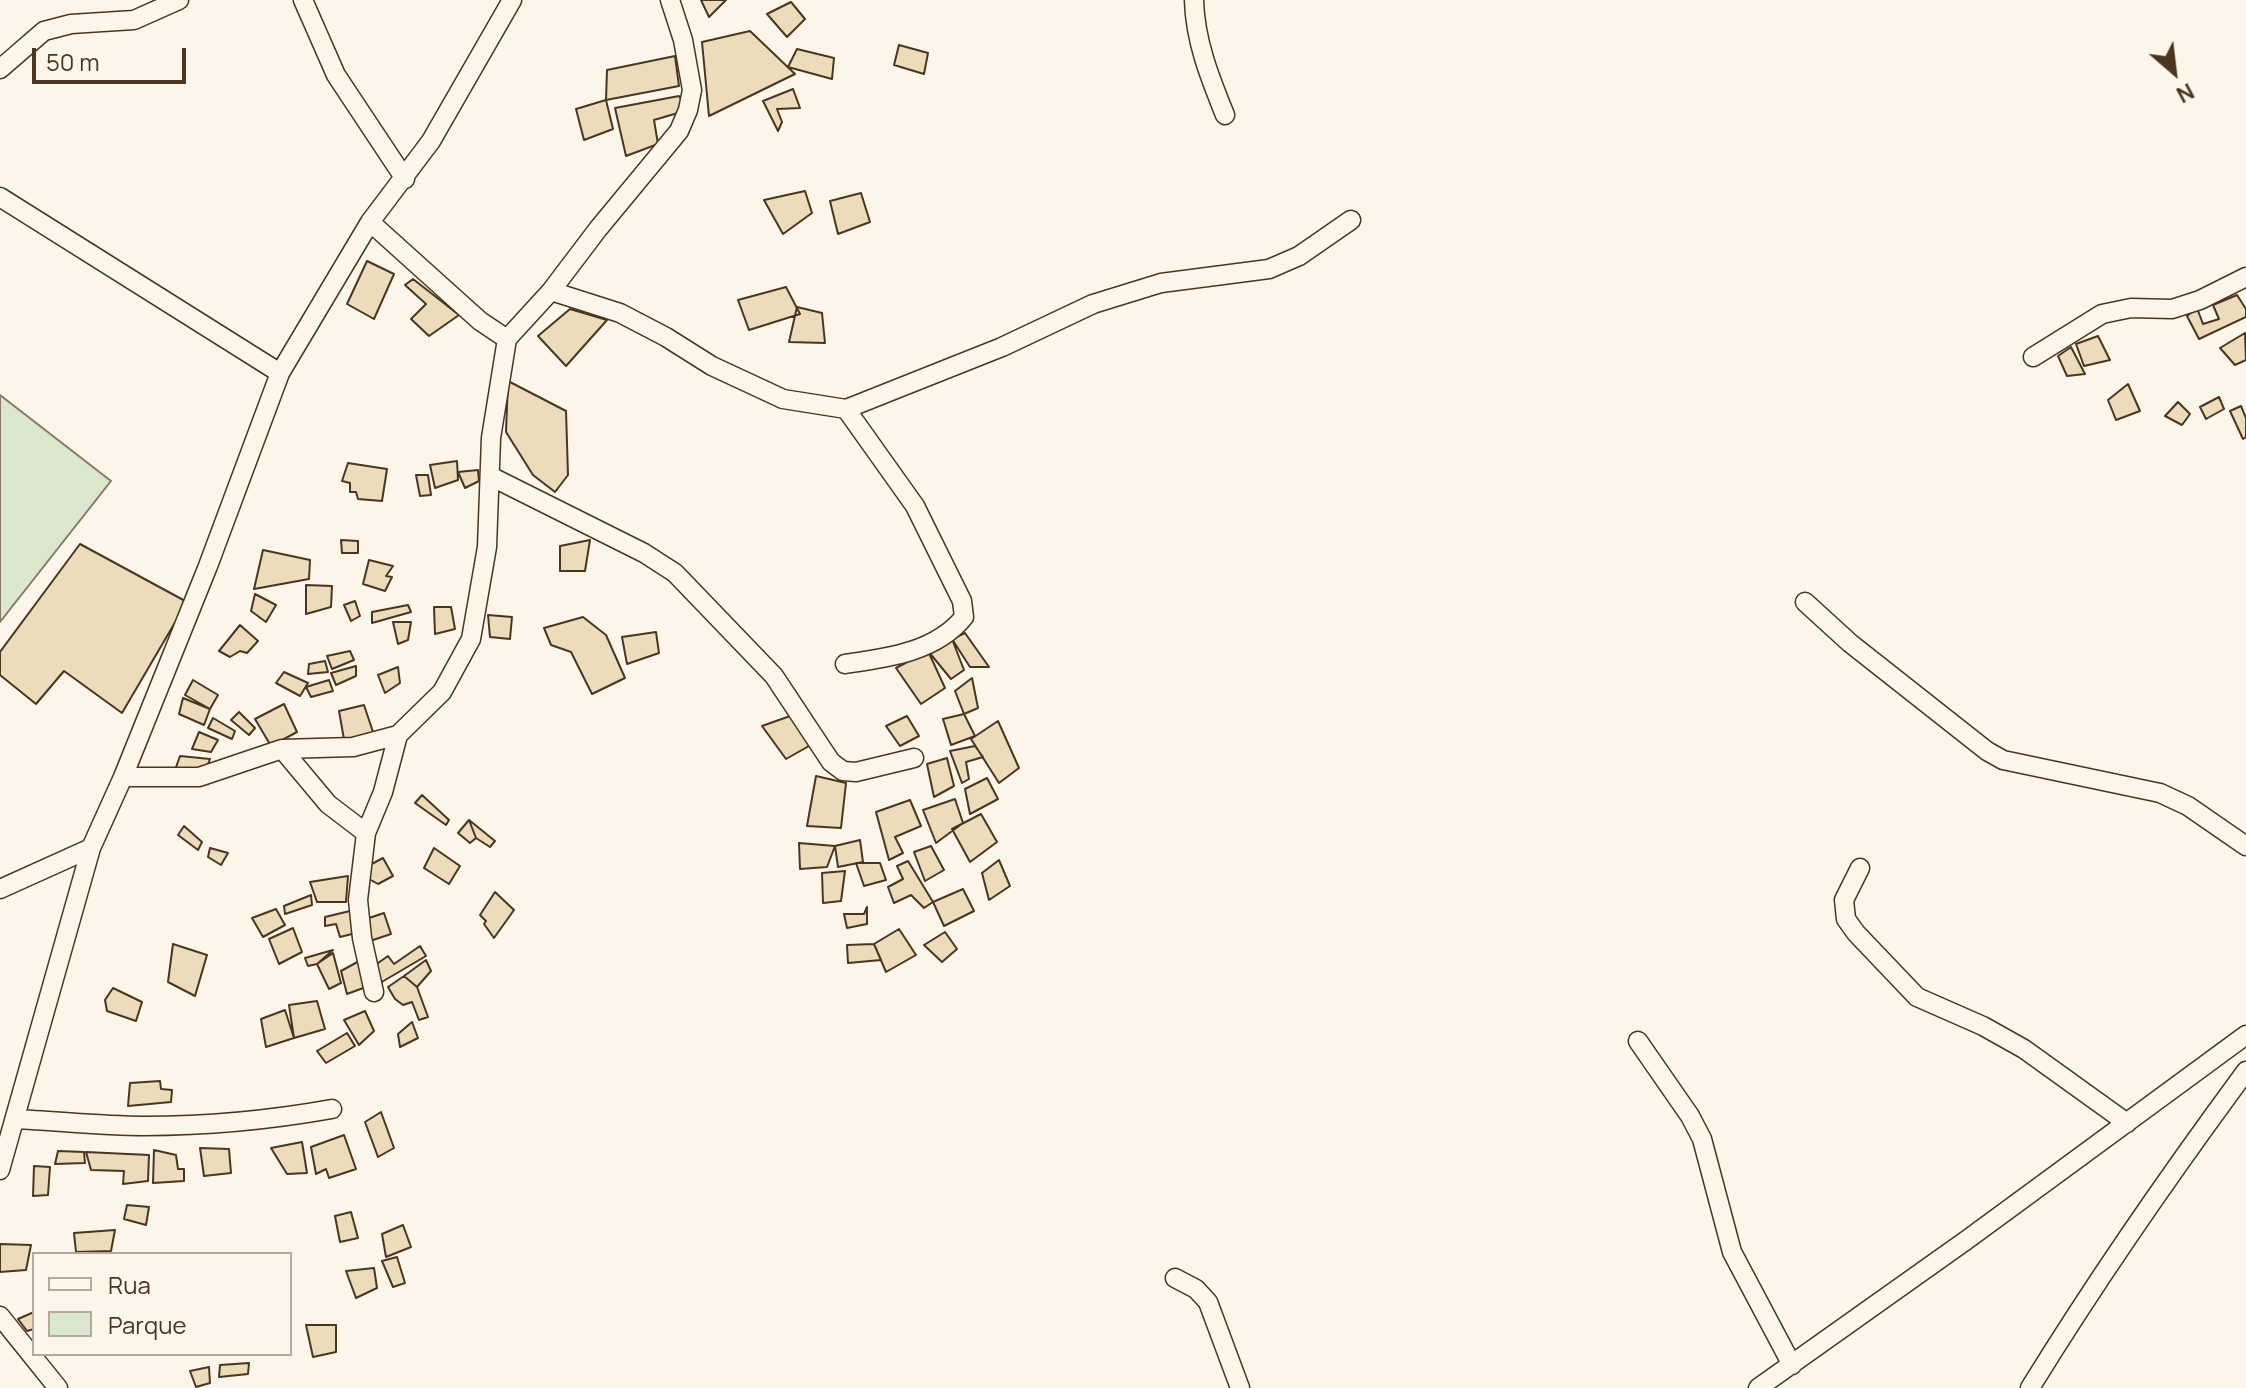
<!DOCTYPE html>
<html>
<head>
<meta charset="utf-8">
<style>
  body { margin:0 }
  #map { position:relative; width:2246px; height:1388px; overflow:hidden; background:#fbf6e9; font-family:Manrope,sans-serif }
  canvas { display:block }
  .legend { position:absolute; left:32px; top:1252px; width:260px; height:104px; box-sizing:border-box; background:#fbf6e9; border:2px solid #b4a999; margin:0; padding:10px 14px; list-style:none; font-size:24px; color:#4a3520 }
  .legend li { display:flex; align-items:center; gap:16px; height:40px }
  .legend b { width:40px; border:2px solid #b4a999 }
  .north { position:absolute; left:2134px; top:32px; width:80px; height:80px; -webkit-text-stroke:6px #fbf6e9; paint-order:stroke; rotate:152deg; font-size:22px; font-weight:700; line-height:32px; text-align:center; color:#4a3520 }
  .north::after { content:''; display:block; margin:auto; width:28px; height:36px; background:#4a3520; clip-path:polygon(50% 0,100% 100%,50% 72%,0 100%) }
  .scale { position:absolute; left:32px; top:48px; width:154px; height:36px; box-sizing:border-box; border:4px solid #4a3520; border-top:0; padding-left:10px; font-size:24px; line-height:28px; white-space:nowrap; color:#4a3520; -webkit-text-stroke:6px #fbf6e9; paint-order:stroke }
</style>
</head>
<body>
<div id="map">
<canvas width="2246" height="1388"></canvas>
<ul class="legend">
<li><b style="height:10px;background:#fbf6e9"></b>Rua</li>
<li><b style="height:22px;background:#dce7d0"></b>Parque</li>
</ul>
<div class="north">N</div>
<div class="scale">50 m</div>
</div>
<script>
const c = document.querySelector('canvas').getContext('2d');
c.lineJoin = 'round';
function paint(path, color) { c.fillStyle = color; c.fill(path, 'evenodd'); }
function stroke(path, color, width, dash) { c.strokeStyle = color; c.lineWidth = width; c.lineCap = dash ? 'butt' : 'round'; c.setLineDash(dash || []); c.stroke(path); }
const green = new Path2D(`
  M0 395 111 481 0 622Z`);
paint(green, '#dce7d0');
stroke(green, '#887966', 2);
const building = new Path2D(`
  M701 0H726L709 17Z
  M791 2 805 19 787 37 767 14Z
  M750 31 795 74 709 116 702 42Z
  M899 45 928 53 924 74 894 65Z
  M797 49 834 58 832 79 788 67Z
  M675 56 679 86 606 100 607 70Z
  M793 89 800 108 777 109 782 122 778 131 763 101Z
  M679 96 688 110 654 120 658 144 626 156 615 108Z
  M606 100 613 129 584 140 576 109Z
  M805 191 812 213 783 234 764 200Z
  M861 193 870 222 838 234 830 201Z
  M367 261 394 274 374 319 347 304Z
  M413 279 459 315 429 336 411 319 426 304 405 285Z
  M786 287 800 314 749 330 738 300Z
  M2237 295 2246 309V317L2199 339 2187 316 2197 308 2203 324 2219 319 2213 305Z
  M797 307 822 313 825 343 789 342Z
  M570 309 607 320 566 366 538 336Z
  M2245 333 2246 360 2235 365 2220 348Z
  M2098 336 2110 360 2084 366 2076 344Z
  M2071 347 2085 374 2067 376 2058 356Z
  M508 381 566 411 568 475 555 492 533 475 506 432Z
  M2128 384 2140 411 2116 420 2108 400Z
  M2219 397 2224 409 2206 419 2200 407Z
  M2178 402 2190 414 2182 425 2165 416Z
  M2241 406 2246 418V437L2243 439 2230 411Z
  M457 461 458 480 435 488 430 465Z
  M348 463 387 469 382 501 358 499 356 492H350V483L342 481Z
  M478 470 479 481 465 488 458 472Z
  M416 475H428L431 495 420 496Z
  M341 540 358 541V553H342Z
  M590 540 585 571H560V546Z
  M80 544 187 602 122 713 64 671 36 704 0 675V652Z
  M263 550 310 560 309 579 254 589Z
  M369 560 393 566 386 576 392 577 385 591 363 584Z
  M306 585 332 586 331 607 306 614Z
  M255 594 276 605 266 622 251 611Z
  M355 601 360 616 351 621 344 605Z
  M408 605 411 612 372 623V612Z
  M434 607H451L455 629 435 634Z
  M488 615 512 617 510 639 490 637Z
  M583 617 606 635 625 678 592 694 571 652 551 645 544 628Z
  M393 622H411L408 640 398 644Z
  M240 625 258 641 247 653 240 651 230 657 219 651Z
  M656 632 659 653 627 664 622 637Z
  M965 633 989 667H970L952 639Z
  M952 639 964 670 951 679 928 651Z
  M350 651 354 660 332 669 327 656Z
  M928 651 945 688 921 704 896 668Z
  M325 661 328 672 308 674 309 664Z
  M356 666V676L336 685 331 673Z
  M398 667 400 683 385 693 378 675Z
  M284 672 308 683 300 696 276 683Z
  M972 678 978 708 964 714 955 691Z
  M193 680 218 695 210 709 185 695Z
  M329 680 333 691 311 697 306 687Z
  M183 698 210 709 204 725 179 714Z
  M284 704 297 732 271 746 255 719Z
  M364 705 375 738 345 745 339 711Z
  M239 712 255 728 249 735 231 720Z
  M964 714 975 736 951 745 943 719Z
  M793 715 809 746 786 759 762 726Z
  M907 716 919 736 900 746 886 726Z
  M213 718 235 731 232 739 208 728Z
  M998 721 1019 768 999 783 971 739Z
  M199 732 218 740 211 752 192 749Z
  M975 746 983 757 966 762 969 779 962 783 950 751Z
  M180 756 210 759 205 772 174 773Z
  M947 758 954 786 934 797 927 764Z
  M816 776 846 783 841 828 807 826Z
  M987 778 998 799 970 814 965 789Z
  M422 795 449 820 446 825 415 803Z
  M955 799 963 823 936 843 923 810Z
  M910 800 921 826 895 837 903 853 889 860 876 812Z
  M981 814 997 842 970 862 952 829Z
  M469 820 495 841 490 847 476 838Z
  M469 820 476 838 470 843 458 833Z
  M184 826 202 842 198 850 178 835Z
  M860 840 863 862 838 867 835 846Z
  M799 843 835 846 827 867 800 869Z
  M931 846 944 870 925 881 914 852Z
  M210 848 228 853 221 865 208 857Z
  M434 848 460 866 449 884 424 868Z
  M383 858 393 876 378 884 369 879 366 867Z
  M999 860 1010 886 989 900 982 873Z
  M908 861 933 902 924 908 911 895 894 903 888 887 903 879 897 866Z
  M856 863H880L886 880 864 886Z
  M845 871 841 901 823 903 822 873Z
  M348 876 346 902H317L310 882Z
  M963 889 974 911 944 926 933 902Z
  M495 892 514 910 494 938 484 924 486 921 480 915Z
  M311 895 312 905 285 914 284 906Z
  M867 907V924L847 928 844 914H864Z
  M276 909 285 925 263 937 252 918Z
  M350 911 356 933 340 937 336 924 325 926V917Z
  M384 913 391 934 370 941 363 920Z
  M293 928 302 952 279 964 269 939Z
  M899 929 916 955 886 972 874 944Z
  M945 932 957 949 942 962 924 945Z
  M173 944 207 955 195 996 168 982Z
  M874 944 881 960 848 963 847 945Z
  M420 946 426 956 380 983 371 968 388 956 394 964Z
  M333 950 317 964 308 966 305 958Z
  M333 953 341 983 329 989 317 964Z
  M361 960 366 987 347 994 341 971Z
  M426 960 431 971 417 987 404 976Z
  M404 976 417 987 428 1017 419 1020 412 1002 403 1005 395 999 388 987Z
  M113 988 142 1002 136 1021 107 1011 105 1000Z
  M317 1001 325 1029 294 1038 289 1005Z
  M285 1010 294 1038 266 1047 261 1019Z
  M365 1011 374 1031 359 1045 344 1020Z
  M412 1022 418 1038 400 1047 398 1034Z
  M347 1033 355 1046 326 1063 317 1051Z
  M160 1081 161 1089 172 1090 171 1102 128 1106 130 1083Z
  M381 1112 394 1148 378 1157 365 1122Z
  M344 1135 356 1169 329 1178 326 1169 316 1174 311 1147Z
  M302 1142 307 1173 287 1174 271 1148Z
  M200 1148 229 1149 231 1173 204 1176Z
  M154 1150 176 1155 178 1169H184V1181L153 1183Z
  M58 1151 84 1152 85 1163 55 1164Z
  M86 1152 149 1155 148 1181 123 1184 124 1171 91 1170Z
  M34 1166 50 1167 48 1195 33 1196Z
  M127 1205 149 1207 146 1225 124 1219Z
  M351 1212 358 1238 340 1242 335 1216Z
  M403 1225 411 1247 386 1257 382 1234Z
  M115 1230 111 1251 76 1252 74 1233Z
  M0 1244 31 1245 26 1270 0 1272Z
  M397 1257 405 1283 393 1287 382 1261Z
  M374 1268 377 1288 356 1298 346 1271Z
  M34 1312V1329L27 1331 18 1319Z
  M306 1325H336V1352L313 1357Z
  M249 1363 248 1374 219 1377 220 1365Z
  M209 1367 210 1383 196 1387 190 1371Z`);
paint(building, '#ecdcbc');
stroke(building, '#4a3520', 2);
const minor = new Path2D(`
  M303 0 336 75 405 179
  M1194 0C1195 41 1210 78 1225 115
  M0 69 44 31 71 24 134 20 179 0
  M0 197 280 373
  M551 291 620 313 666 337 712 366 783 399 846 409 1002 347 1093 304 1161 283 1269 269 1299 256 1351 220
  M507 339 551 291 598 229 679 131 688 110 692 90 683 40 670 0
  M2033 357 2102 314 2131 308 2172 309 2200 300 2246 277
  M490 476 644 553 675 573 774 676 831 762 843 771 856 772 914 758
  M1805 602 1850 643 1987 751 2003 760 2160 793 2188 806 2246 846
  M845 664C887 658 936 652 964 617L962 601 915 506 846 409
  M282 749 328 804 366 833
  M123 777H199L282 749 353 747 398 735 442 692 471 639 487 547 491 438 507 339 480 321 370 222
  M1860 868 1844 900 1846 919 1856 933 1917 997 1983 1026 2024 1049 2127 1123
  M0 889 91 848
  M374 992 362 938 358 900 366 833 383 792 398 735
  M1638 1041 1690 1116 1702 1139 1732 1252 1792 1365
  M15 1119C58 1121 101 1126 144 1126 207 1126 270 1120 332 1109
  M0 1170 91 848 123 777 208 566 280 373 370 222 431 141 512 0
  M1175 1278 1196 1289 1208 1302 1240 1388
  M0 1316 58 1388
  M1758 1388 1968 1239 2246 1035
  M2030 1388C2097 1279 2170 1174 2246 1071`);
stroke(minor, '#4a3520', 21);
stroke(minor, '#fbf6e9', 18);
</script>
</body>
</html>
